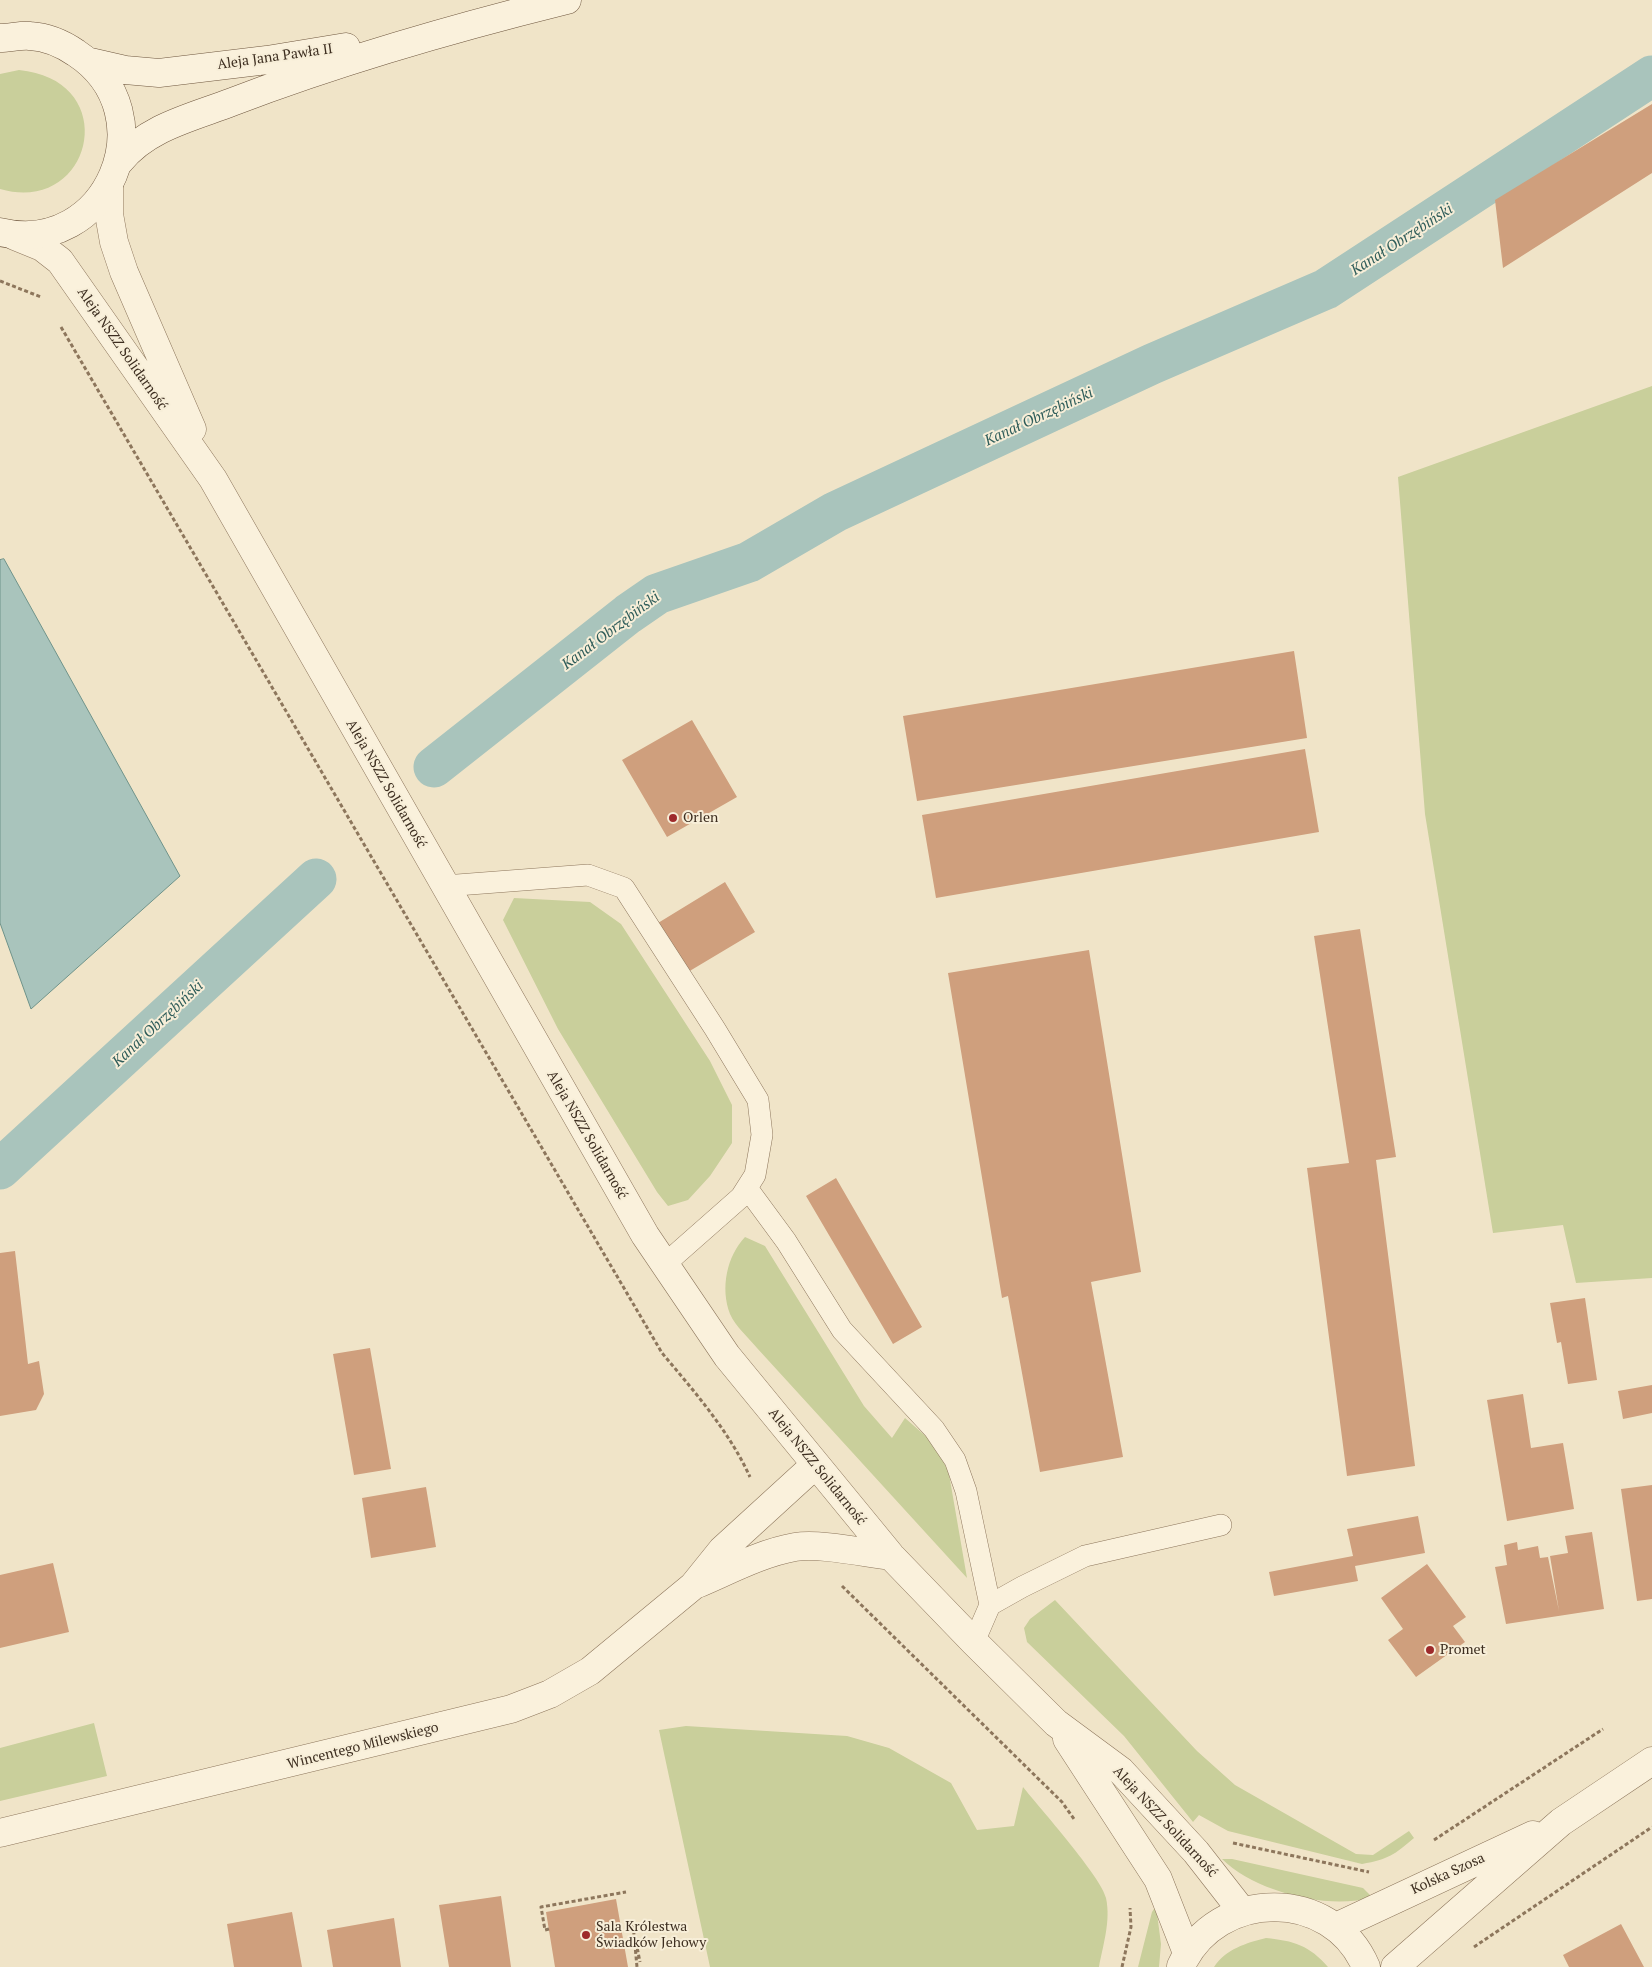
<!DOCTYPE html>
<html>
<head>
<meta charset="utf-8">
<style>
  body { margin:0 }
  canvas { display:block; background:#f0e4c8 }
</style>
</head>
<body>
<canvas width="1652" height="1967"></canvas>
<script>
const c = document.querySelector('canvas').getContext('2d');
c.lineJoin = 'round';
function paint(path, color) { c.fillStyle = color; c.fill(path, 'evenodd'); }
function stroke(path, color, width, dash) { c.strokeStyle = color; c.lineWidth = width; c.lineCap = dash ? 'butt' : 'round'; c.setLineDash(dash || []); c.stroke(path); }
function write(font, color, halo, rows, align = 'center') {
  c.font = font + ' "PT Serif",serif'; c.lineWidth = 4; c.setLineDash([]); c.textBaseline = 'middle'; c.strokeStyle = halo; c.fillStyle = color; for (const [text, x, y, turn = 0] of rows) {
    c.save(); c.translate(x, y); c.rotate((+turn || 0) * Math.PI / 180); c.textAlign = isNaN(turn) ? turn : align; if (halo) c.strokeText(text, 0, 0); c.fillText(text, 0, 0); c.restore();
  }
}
paint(new Path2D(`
  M19 70C124 80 93 216 0 189V74Z
  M1652 386V1278L1576 1283 1563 1225 1493 1233 1425 814 1398 477Z
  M514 898 590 902 621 924 710 1061 732 1105V1143L710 1176 688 1200 668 1206 657 1192 558 1029 503 920Z
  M745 1237 765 1246 864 1406 892 1438 905 1418 937 1446 949 1474 967 1578 757 1348C749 1338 735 1326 730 1314 720 1288 727 1256 745 1237Z
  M1055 1600 1197 1751 1235 1785 1356 1854 1373 1855 1409 1831 1414 1838C1394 1855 1389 1859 1362 1864L1228 1831 1199 1815 1193 1822 1124 1736 1027 1642 1024 1628 1030 1619Z
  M94 1723 107 1776 0 1801V1748Z
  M686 1726 847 1736 889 1748 951 1783 977 1830 1014 1826 1023 1787C1039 1807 1102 1878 1106 1898 1111 1921 1103 1945 1099 1967H710L659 1730Z
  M1222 1859H1232L1363 1888 1372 1897C1329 1911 1254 1891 1222 1859Z
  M1156 1906 1161 1944 1159 1967H1138L1152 1912Z
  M1266 1938C1294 1941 1309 1945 1328 1967H1214C1226 1949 1246 1943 1266 1938Z`), '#c9cf9b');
const water = new Path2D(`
  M4 559 180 876 31 1009 0 923V560Z`);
paint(water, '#a9c4bc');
stroke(water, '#6f938a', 1);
stroke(new Path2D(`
  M434 767 628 614 657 594 749 562 835 512 1152 364 1326 289 1652 76
  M0 1169 316 879`), '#a9c4bc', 41);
paint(new Path2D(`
  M1652 104V173L1503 268 1495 200Z
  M1294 651 1307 738 917 801 903 716Z
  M692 720 737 797 667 837 622 760Z
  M1305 749 1319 832 936 898 922 815Z
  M725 882 755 932 688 972 658 923Z
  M1360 929 1396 1157 1376 1160 1415 1466 1347 1476 1307 1168 1349 1163 1314 936Z
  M1089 950 1141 1272 1091 1282 1123 1457 1040 1472 1008 1296 1002 1298 948 973Z
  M836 1178 922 1327 893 1344 806 1196Z
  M15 1251 28 1364 39 1361 44 1394 36 1410 0 1416V1253Z
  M1585 1298 1597 1380 1568 1384 1561 1342 1557 1343 1550 1303Z
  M370 1348 391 1469 354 1475 333 1354Z
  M1652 1385V1413L1623 1419 1618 1391Z
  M1523 1394 1531 1448 1563 1443 1574 1509 1507 1521 1487 1400Z
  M1652 1485V1599L1637 1601 1621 1489Z
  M426 1487 436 1547 371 1558 362 1498Z
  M1418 1516 1425 1553 1355 1566 1358 1581 1274 1596 1269 1572 1353 1556 1347 1529Z
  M1592 1532 1604 1609 1506 1624 1495 1567 1507 1565 1504 1545 1517 1542 1518 1550 1538 1546 1540 1558 1548 1557 1559 1611 1550 1556 1568 1553 1565 1536Z
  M53 1563 69 1632 0 1648V1575Z
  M1427 1564 1466 1617 1453 1626 1465 1642 1416 1677 1388 1640 1403 1629 1381 1598Z
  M501 1896 511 1967H449L439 1905Z
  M616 1899 628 1967H555L546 1912Z
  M292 1912 302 1967H234L227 1924Z
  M394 1918 401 1967H333L327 1930Z
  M1621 1924 1644 1967H1569L1563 1955Z`), '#cf9f7d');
const service = new Path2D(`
  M444 886 588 875 624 888 715 1029 758 1100 762 1135 755 1175 741 1197 665 1264
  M747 1188 786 1241 842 1330 934 1429 955 1460 966 1491 990 1605 974 1642
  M990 1605 1022 1587 1085 1556 1221 1525`);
const tertiary = new Path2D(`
  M109 187V214L114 242 124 272 192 429
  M15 236 42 247 60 261 213 479 645 1235 727 1356 891 1556 974 1642 1056 1723 1121 1771 1196 1852 1242 1911
  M697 1584C728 1571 761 1553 795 1547 820 1543 865 1553 891 1556
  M1067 1739 1158 1879 1187 1953
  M0 1833 511 1709 550 1694 590 1671 693 1586 722 1550 815 1465
  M1336 1927 1533 1835
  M1181 1966C1217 1888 1332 1887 1366 1967
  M1395 1967 1561 1822 1652 1761`);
const secondary = new Path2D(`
  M0 38C10 38 21 35 30 36 47 37 63 44 76 53 169 114 107 258 0 232
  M90 62 125 70 159 73 267 60 346 47
  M120 161C147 127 193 117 232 102 342 60 454 28 567 0`);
stroke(service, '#8d765c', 22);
stroke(tertiary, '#8d765c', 29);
stroke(secondary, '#6f573f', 29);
stroke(new Path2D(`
  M0 281 41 297
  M61 327 662 1353C694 1391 729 1431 750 1477
  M842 1586 1062 1802 1074 1819
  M1434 1840 1603 1729
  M1233 1843 1369 1872
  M633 1924 637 1967
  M549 1929 545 1930 541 1907 626 1892
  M636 1942 640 1962
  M1474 1947 1652 1827
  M1122 1967 1131 1927 1130 1908`), '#8d765c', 3, [4, 2.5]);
stroke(service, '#faf1dc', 21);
stroke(tertiary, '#faf1dc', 28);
stroke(secondary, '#faf1dc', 28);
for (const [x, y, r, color] of [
  [673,818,5,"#9e2a2b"],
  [1430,1650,5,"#9e2a2b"],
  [586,1935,5,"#9e2a2b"]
]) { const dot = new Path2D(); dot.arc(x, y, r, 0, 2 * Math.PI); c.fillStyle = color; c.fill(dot); stroke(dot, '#f7eed8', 2); }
write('14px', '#3d2e20', '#f7eed8', [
  ["Aleja Jana Pawła II",275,57,-8],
  ["Aleja NSZZ Solidarność",122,349,55],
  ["Aleja NSZZ Solidarność",386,784,60],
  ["Aleja NSZZ Solidarność",587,1135,60],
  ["Aleja NSZZ Solidarność",817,1467,51],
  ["Wincentego Milewskiego",363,1746,-14],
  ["Aleja NSZZ Solidarność",1165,1822,47],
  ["Kolska Szosa",1448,1874,-25]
]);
write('14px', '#3d2e20', '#f7eed8', [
  ["Orlen",683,818],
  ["Promet",1440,1650],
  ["Sala Królestwa",596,1927],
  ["Świadków Jehowy",596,1943]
], 'left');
write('italic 15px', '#2f5d5a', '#f7eed8', [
  ["Kanał Obrzębiński",1402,240,-33],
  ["Kanał Obrzębiński",1039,417,-25],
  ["Kanał Obrzębiński",611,631,-37],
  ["Kanał Obrzębiński",158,1024,-43]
]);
</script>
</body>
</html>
